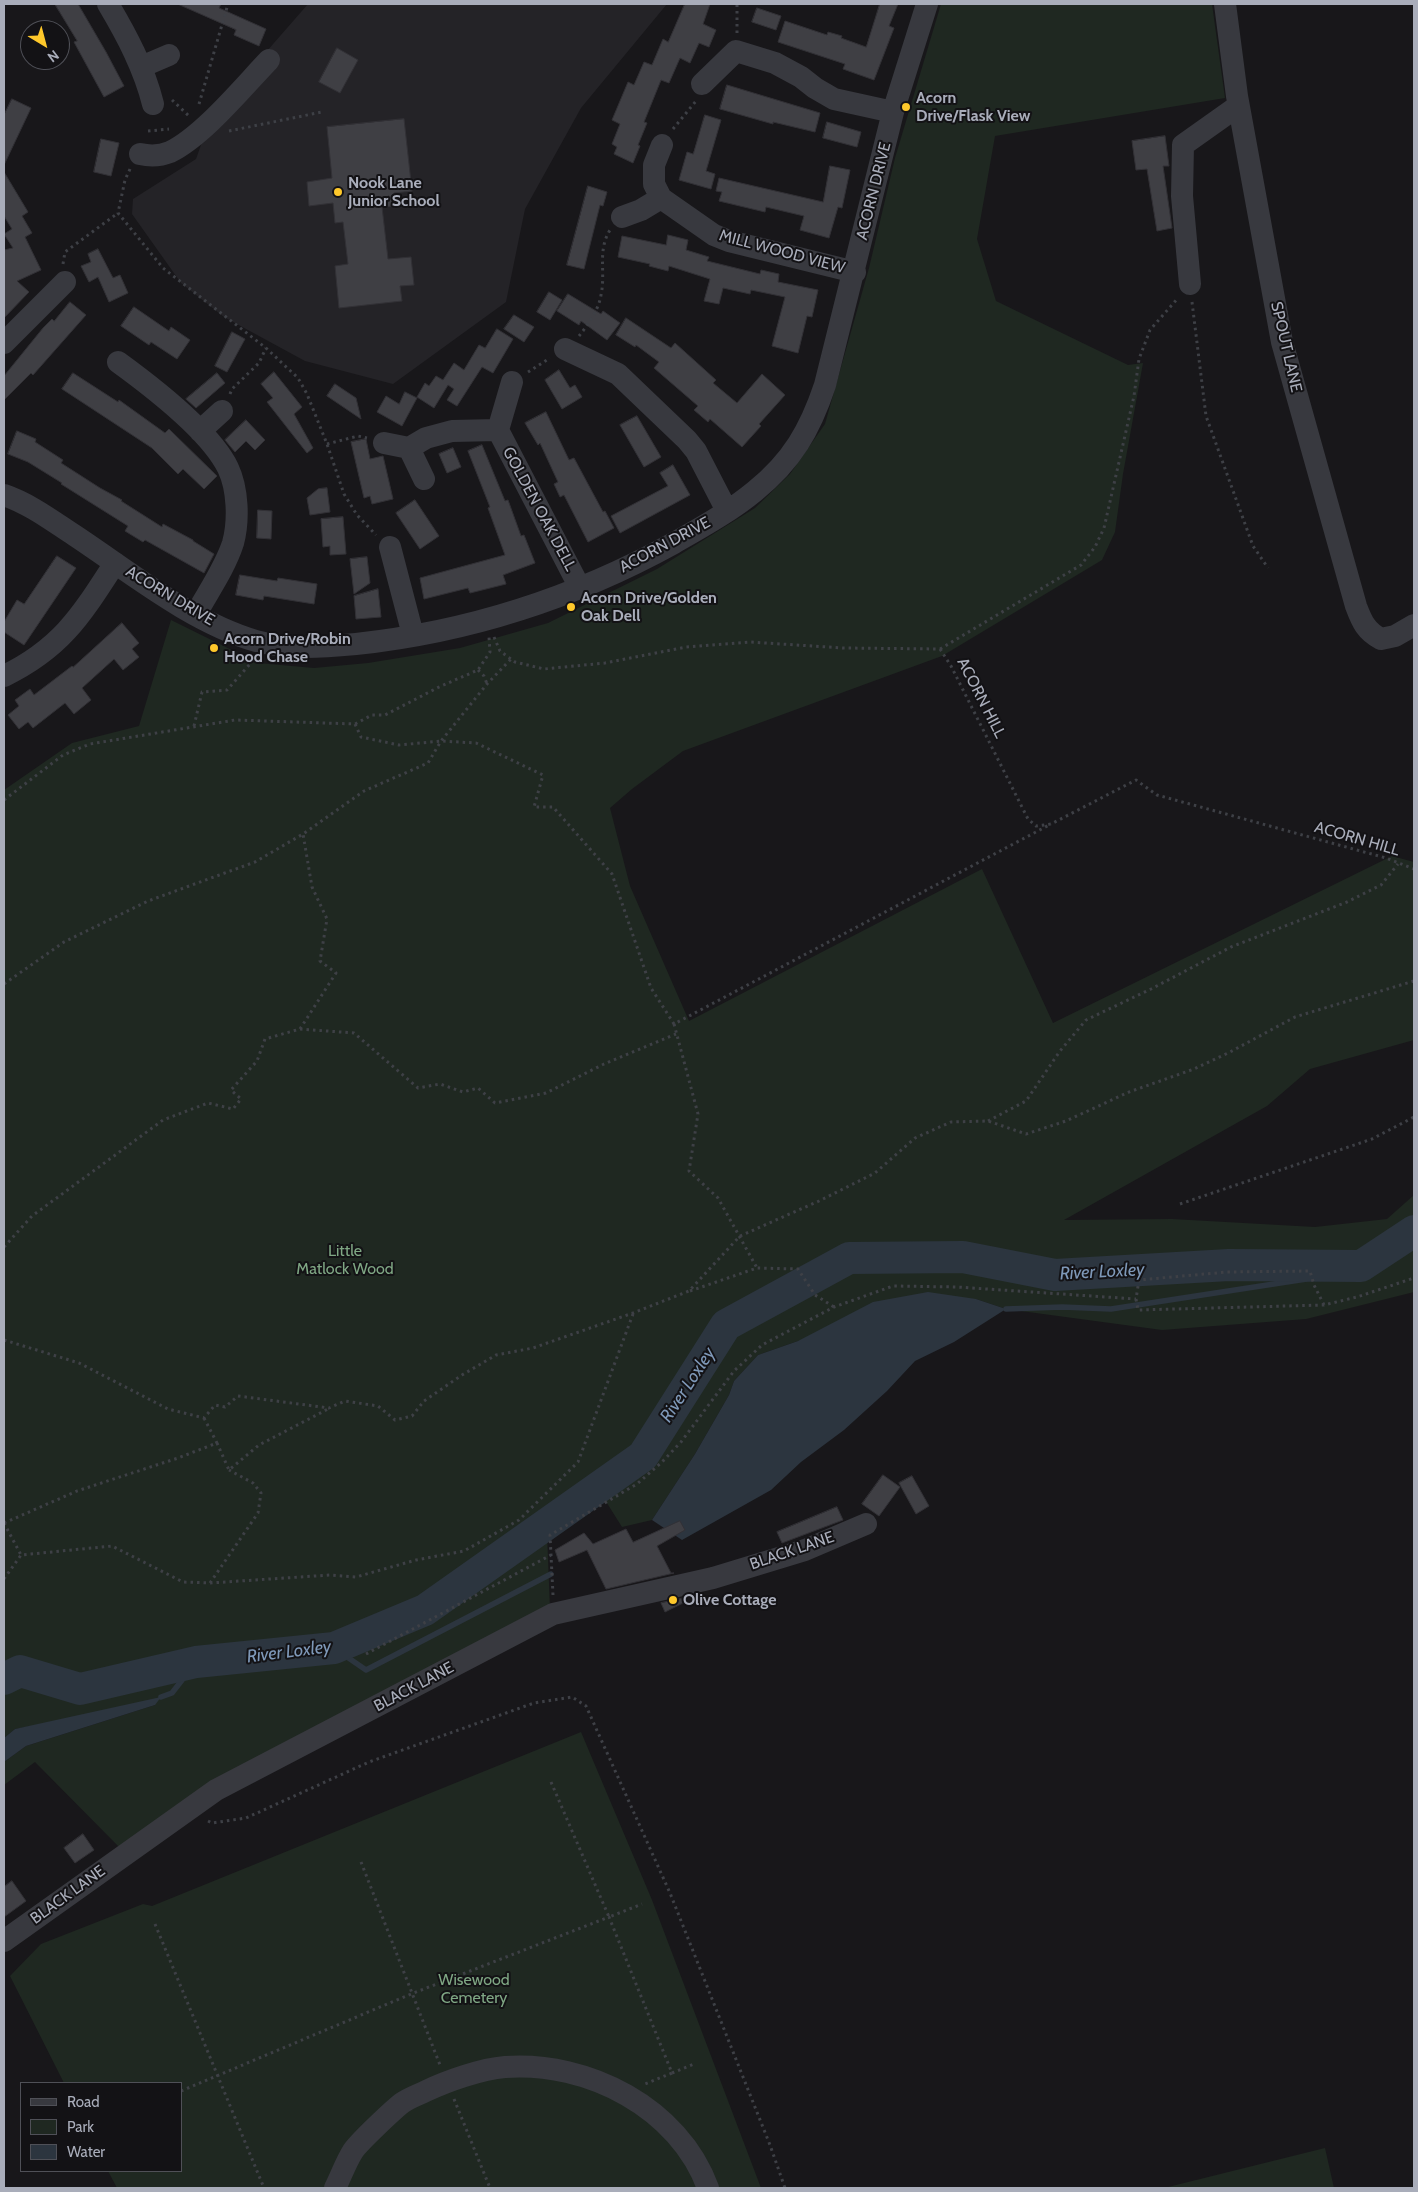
<!DOCTYPE html>
<html>
<head>
<meta charset="utf-8">
<style>
  body { margin:0 }
  #map { position:relative; width:1418px; height:2192px; overflow:hidden; background:#18171a; font-family:Cabin,sans-serif }
  canvas { display:block }
  .frame { position:absolute; inset:0; border:5px solid #a9adba; pointer-events:none }
  .legend { position:absolute; left:20px; top:2082px; width:162px; height:90px; box-sizing:border-box; background:#131215; border:1px solid #4f5057; margin:0; padding:6px 9px; list-style:none; font-size:15px; color:#a9adba }
  .legend li { display:flex; align-items:center; gap:10px; height:25px }
  .legend b { width:25px; border:1px solid #4f5057 }
  .north { position:absolute; left:20px; top:20px; width:50px; height:50px; box-sizing:border-box; background:#131215; border:1px solid #4f5057; border-radius:50%; rotate:143deg; font-size:14px; font-weight:700; line-height:20px; text-align:center; color:#a9adba }
  .north::after { content:''; display:block; margin:auto; width:18px; height:22px; background:#fec82b; clip-path:polygon(50% 0,100% 100%,50% 72%,0 100%) }
</style>
</head>
<body>
<div id="map">
<canvas width="1418" height="2192"></canvas>
<div class="frame"></div>
<ul class="legend">
<li><b style="height:6px;background:#38393f"></b>Road</li>
<li><b style="height:14px;background:#1f2821"></b>Park</li>
<li><b style="height:14px;background:#2c353f"></b>Water</li>
</ul>
<div class="north">N</div>
</div>
<script>
const c = document.querySelector('canvas').getContext('2d');
c.lineJoin = 'round';
function paint(path, color) { c.fillStyle = color; c.fill(path, 'evenodd'); }
function stroke(path, color, width, dash) { c.strokeStyle = color; c.lineWidth = width; c.lineCap = dash ? 'butt' : 'round'; c.setLineDash(dash || []); c.stroke(path); }
function write(font, color, halo, rows, align = 'center') {
  c.font = font + ' Cabin,sans-serif'; c.lineWidth = 4; c.setLineDash([]); c.textBaseline = 'middle'; c.strokeStyle = halo; c.fillStyle = color; for (const [text, x, y, turn = 0] of rows) {
    c.save(); c.translate(x, y); c.rotate((+turn || 0) * Math.PI / 180); c.textAlign = isNaN(turn) ? turn : align; if (halo) c.strokeText(text, 0, 0); c.fillText(text, 0, 0); c.restore();
  }
}
paint(new Path2D(`
  M308 4H667L581 108 525 209 506 302 393 384 305 361 224 317 181 283 132 214 133 199 196 159 212 114Z`), '#242327');
paint(new Path2D(`
  M941 4H1212L1225 98 995 136 977 239 996 301 1128 365 1143 363 1123 474 1115 532 1102 560 942 656 683 751 632 789 610 808 630 886 689 1021 982 869 1053 1023 1392 856 1414 862V1040L1310 1069 1267 1106 1064 1220 1172 1219 1315 1227 1387 1219 1414 1195V1292L1306 1319 1162 1330 1006 1309 976 1299 798 1341 758 1355 734 1381 729 1395 695 1454 652 1520 622 1527 605 1500 547 1533 550 1609 122 1850 35 1762 4 1785V1762L26 1746 155 1705 15 1729 4 1738V790L72 743 139 726 171 620 258 663 314 668 368 663 460 648 548 623 657 569 755 508 790 474 825 424 869 268 895 158Z
  M581 1732 652 1900 761 2188H117L108 2171H181V2083H64L10 1976 41 1944 143 1904 152 1906Z
  M1325 2148 1334 2188H1164Z`), '#1f2821');
paint(new Path2D(`
  M928 1292 976 1299 1006 1309 954 1342 915 1361 887 1391 844 1430 801 1462 771 1490 682 1540 652 1520 695 1454 729 1395 734 1381 758 1355 798 1341 873 1302Z
  M161 1697 155 1705 26 1746 4 1762V1738L15 1729Z`), '#2c353f');
stroke(new Path2D(`
  M1006 1309 1062 1307 1111 1309 1313 1278 1326 1266
  M334 1648 366 1670 551 1574
  M161 1697 172 1693 196 1662`), '#2c353f', 5.5);
stroke(new Path2D(`
  M4 1679 20 1671 80 1689 196 1662 334 1648 425 1610 643 1456 726 1325 849 1258 963 1257 1055 1275 1229 1265 1361 1266 1414 1231`), '#2c353f', 32);
const building = new Path2D(`
  M55 4H78L106 52 124 86 104 97 74 42 77 41Z
  M178 4H221L219 8 266 29 259 46 234 35 236 30Z
  M685 4H710L703 24 716 30 709 47 699 43 690 63 680 58 669 83 661 80 644 122 647 123 638 145 640 146 633 163 614 154 617 147 612 144 620 124 612 120 628 82 634 85 644 62 652 65 663 39 668 42Z
  M880 4H898L889 26 894 28 874 80 843 69 845 64 778 42 785 21 827 35 828 32 842 36 841 38 866 47Z
  M757 8 781 16 776 30 752 22Z
  M337 48 358 60 340 93 319 82Z
  M727 85 820 113 815 132 773 122V124L720 109Z
  M12 99 31 108 4 165V115Z
  M705 115 721 120 706 171 715 174 711 189 679 180 687 152 693 154Z
  M404 119 412 191 394 193 395 206 382 207 388 259 411 257 414 285 400 286 402 301 339 308 335 266 348 264 343 222 335 223 333 203 309 206 307 182 332 178 327 127Z
  M827 122 861 132 857 147 823 138Z
  M1165 136 1169 166H1163L1172 228 1157 231 1147 169 1136 170 1132 141Z
  M101 139 119 143 111 176 94 172Z
  M830 166 850 170 842 208 838 207 829 238 800 230 804 216 766 207 765 212 719 201 722 192 716 191 719 178 823 202Z
  M4 172 28 212 22 216 32 233 25 237 41 270 17 281 29 292 4 318V250L13 248 4 234 12 229 4 216Z
  M588 186 607 192 603 206 600 205 584 269 567 265Z
  M668 235 688 240 686 250 709 257 707 261 760 274 761 270 779 274 778 282 818 290 812 317 807 316 798 353 772 346 785 297 751 290 750 294 723 288 719 304 704 301 710 279 669 266 668 271 649 266 650 264 618 257 622 236 666 245Z
  M98 249 113 278 120 275 128 293 109 302 98 277 89 282 81 266 91 262 88 254Z
  M549 292 562 300 550 320 537 312Z
  M568 294 601 314 603 311 620 323 607 340 581 321 579 325 557 311Z
  M70 302 86 315 33 375 31 373 4 400V376L43 328 52 319 54 321Z
  M134 307 169 331 171 327 190 340 177 359 151 342 149 345 121 326Z
  M514 315 534 327 524 342 504 329Z
  M626 318 671 348 675 343 716 380 713 383 737 403 762 374 785 395 759 424 761 426 742 447 710 419 708 422 694 410 698 406 654 368 659 362 636 345 635 347 616 335Z
  M497 329 513 339 493 373 482 367 457 406 447 400 454 389 448 385 434 408 417 397 425 383 429 386 436 376 443 380 454 363 464 370 479 345 485 348Z
  M232 332 245 339 227 372 215 366Z
  M559 370 570 388 575 385 582 397 562 409 545 380Z
  M274 372 302 407 294 414 313 448 307 453 267 402 273 398 261 384Z
  M73 373 118 402 119 400 165 433 169 429 217 476 204 489 183 469 178 474 152 448 62 389Z
  M217 373 225 383 196 408 186 399Z
  M335 384 356 398 361 419 327 396Z
  M405 392 417 398 402 426 377 412 386 396 399 404Z
  M546 412 569 460 574 458 603 512 605 511 614 528 588 542 564 495 560 497 554 484 558 482 540 443 538 445 525 423Z
  M637 416 661 457 644 467 620 425Z
  M246 420 265 440 255 450 246 441 235 452 225 440Z
  M17 431 36 439 35 442 63 460 61 463 100 488 122 500 121 501 162 527 163 524 193 540V541L214 554 204 573 145 540 143 542 125 531 128 526 61 484 62 483 28 462 8 454Z
  M366 439 370 459 383 456 393 499 372 504 370 496 364 498 351 442Z
  M482 445 505 501 508 500 521 536 524 535 535 563 503 575 506 584 470 593 468 588 424 599 420 578 505 555 488 508 490 507 468 451Z
  M453 448 461 467 447 473 439 454Z
  M673 465 690 495 620 533 611 516 668 486 660 473Z
  M327 488 330 512 310 515 307 498 318 489Z
  M415 500 439 536 420 549 396 513Z
  M258 510 272 511 271 539 257 538Z
  M343 517 346 554 330 555V546L323 547 321 519Z
  M57 556 76 568 24 645 4 632V622L17 600 24 604Z
  M367 557 370 583 354 594 350 559Z
  M240 575 277 581 278 578 317 584 314 604 264 596 263 600 236 595Z
  M378 589 381 617 356 619 354 596Z
  M122 623 139 643 132 649 139 657 123 670 114 659 82 688 91 700 74 714 65 703 33 728 28 722 19 729 8 715 19 706 15 700 30 689 34 695 72 666 73 667Z
  M883 1475 900 1487 879 1516 862 1504Z
  M912 1476 929 1506 916 1514 899 1483Z
  M837 1507 843 1520 782 1543 777 1532Z
  M680 1521 685 1530 657 1546 671 1573H674L606 1589 587 1550 559 1562 555 1550 584 1533 593 1544 626 1529 633 1542Z
  M685 1598 687 1601 665 1612 661 1603Z
  M83 1834 94 1850 75 1863 64 1848Z
  M12 1881 26 1901 4 1917V1887Z`);
paint(building, '#3f3f44');
stroke(building, '#323136', 1);
stroke(new Path2D(`
  M737 33V4
  M172 100 189 116
  M199 104 228 4
  M673 129 696 101
  M148 131 169 129
  M229 131 322 112
  M130 169 125 180 118 213 163 268 266 348 298 378 307 394 327 444 344 494 357 515 376 535
  M63 264 65 252 118 213
  M1192 302 1206 416 1253 546 1268 568
  M579 336C588 325 599 309 601 295 606 272 597 251 610 230
  M528 372 550 358
  M230 394 232 389 259 363 266 348
  M327 444 358 436 367 438
  M494 637 500 651 515 662 544 669 605 663 686 647 750 642 843 648 940 649
  M940 649 951 666 1028 819 1036 826 1051 824 1136 780 1157 795 1386 858 1414 869
  M940 649 1081 565 1095 547 1104 528 1134 396 1139 359 1150 330 1178 298
  M478 670 484 676 487 684
  M355 724 361 737 399 745 441 741 476 743 543 775 534 807H553L612 874 651 988 674 1024 1051 824
  M194 726 202 692 227 690 250 664 251 658
  M4 800 63 755 90 744 235 720 355 724 372 715H385L439 687 478 670 490 652 489 637
  M4 984 64 942 148 901 255 862 303 834 364 791 428 763 441 741 487 684 511 659
  M674 1024 698 1114 689 1171 718 1198 757 1268
  M300 1029 354 1033 418 1088 440 1084 463 1092 478 1088 495 1103 546 1093 604 1064 676 1034
  M988 1121 1026 1101 1060 1051 1086 1020 1151 989 1231 947 1347 902 1381 885 1398 864
  M1180 1204 1372 1139 1414 1117
  M4 1247 32 1216 163 1120 208 1103 233 1109 241 1099 231 1090 257 1061 265 1039 300 1029 336 973 320 961 327 919 312 887 303 834
  M690 1291 757 1268 798 1269 815 1295 834 1307
  M1324 1305 1314 1285 1310 1271 1227 1272 1139 1280 1136 1299 1138 1310 1324 1305 1357 1297 1414 1278
  M4 1340 79 1363 168 1409 204 1418 215 1405 225 1407 238 1396 329 1408 345 1401 378 1406 395 1420 412 1416 424 1401 462 1375 496 1355 533 1348 633 1313 689 1291 740 1236 819 1201 875 1173 915 1138 951 1122 988 1121 1026 1134 1066 1121 1129 1092 1194 1069 1230 1052 1295 1017 1414 981
  M204 1418 217 1443
  M4 1523 77 1491 178 1458 217 1443 229 1470 259 1445 328 1409
  M4 1523 21 1555
  M4 1579 21 1555 112 1546 183 1582 210 1583 330 1575 356 1577 416 1560 464 1551 519 1520 578 1462 633 1314
  M210 1583 258 1513 261 1493 253 1483 229 1470
  M553 1595 550 1535 637 1484 662 1462 681 1442 734 1371 762 1345 834 1307 893 1286 957 1287 1136 1299
  M366 1654 551 1555
  M551 1782 609 1917 642 1904
  M208 1821 212 1823 246 1818 369 1762 534 1703 572 1697 586 1706 670 1893 770 2145 785 2188
  M361 1862 440 2065
  M155 1924 264 2188
  M672 2073 694 2064
  M181 2091 411 1994 609 1917 672 2073 645 2084
  M454 2099 490 2188`), '#3e4046', 3, [2.5, 4]);
stroke(new Path2D(`
  M108 4C127 36 144 68 153 104
  M1225 4 1237 96 1282 342 1356 606C1362 622 1366 631 1381 639L1395 636 1414 625
  M141 67 169 55
  M702 84 736 51 775 63 801 77 815 88 834 99 893 112
  M662 145 654 165V184L661 198 714 235 729 241 855 272
  M140 154C149 156 160 156 170 152 203 136 243 87 269 60
  M622 217 641 210 661 198
  M1190 284 1182 196 1183 145 1238 106
  M4 343 65 282
  M565 349 618 374 687 440 696 451 727 511
  M118 362C151 386 210 431 228 468 238 489 239 521 233 543 225 568 208 592 196 614
  M498 430 512 382
  M200 431 222 411
  M384 443 409 448 426 438 452 431 498 430 580 588
  M409 448 424 479
  M4 495C30 504 51 520 74 535 130 572 191 622 256 641 288 650 324 647 356 644 468 632 576 597 674 543 702 527 731 511 755 491 792 461 810 430 825 385L893 112 927 4
  M390 547 413 635
  M4 676C62 648 82 614 115 563
  M4 1941 216 1790 553 1614 713 1578 805 1550 866 1524
  M335 2188C341 2176 346 2162 353 2151 359 2142 393 2110 402 2103 409 2098 418 2095 426 2091 447 2081 481 2069 505 2067 588 2061 679 2108 708 2188`), '#38393f', 22);
for (const [x, y, r, color] of [
  [906,107,5,"#fec82b"],
  [338,192,5,"#fec82b"],
  [571,607,5,"#fec82b"],
  [214,648,5,"#fec82b"],
  [673,1600,5,"#fec82b"]
]) { const dot = new Path2D(); dot.arc(x, y, r, 0, 2 * Math.PI); c.fillStyle = color; c.fill(dot); stroke(dot, '#131215', 2); }
write('bold 16px', '#a9adba', '#131215', [
  ["Acorn",916,98],
  ["Drive/Flask View",916,116],
  ["Nook Lane",348,183],
  ["Junior School",348,201],
  ["Acorn Drive/Golden",581,598],
  ["Oak Dell",581,616],
  ["Acorn Drive/Robin",224,639],
  ["Hood Chase",224,657],
  ["Olive Cottage",683,1600]
], 'left');
write('16px', '#a9adba', '#131215', [
  ["ACORN DRIVE",874,191,-76],
  ["MILL WOOD VIEW",782,252,15],
  ["SPOUT LANE",1286,347,77],
  ["GOLDEN OAK DELL",539,509,62],
  ["ACORN DRIVE",665,545,-28],
  ["ACORN DRIVE",170,596,31],
  ["ACORN HILL",981,698,63],
  ["ACORN HILL",1357,839,16],
  ["BLACK LANE",792,1551,-19],
  ["BLACK LANE",414,1687,-28],
  ["BLACK LANE",68,1895,-36]
]);
write('16px', '#7fa784', '#131215', [
  ["Little",345,1251],
  ["Matlock Wood",345,1269],
  ["Wisewood",474,1980],
  ["Cemetery",474,1998]
]);
write('italic 18px', '#7e98b8', '#131215', [
  ["River Loxley",1102,1272,-3],
  ["River Loxley",688,1385,-57],
  ["River Loxley",289,1652,-7]
]);
</script>
</body>
</html>
